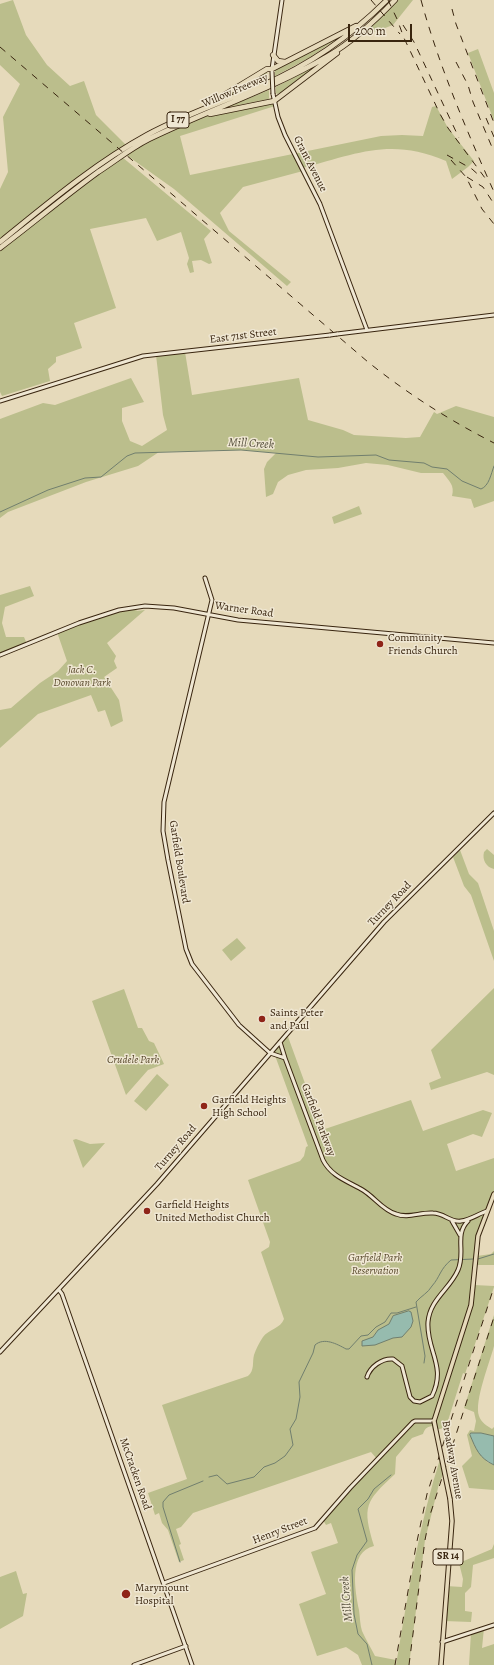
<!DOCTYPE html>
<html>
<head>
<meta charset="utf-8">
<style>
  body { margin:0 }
  #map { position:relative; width:494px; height:1665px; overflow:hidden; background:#e6dabb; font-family:Alegreya,serif }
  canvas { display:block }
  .scale { position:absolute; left:348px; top:24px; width:64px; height:18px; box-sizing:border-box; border:2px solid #39250f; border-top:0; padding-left:5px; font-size:12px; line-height:14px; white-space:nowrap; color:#39250f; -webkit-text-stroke:3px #efe7d3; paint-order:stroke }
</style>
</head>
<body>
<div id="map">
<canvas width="494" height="1665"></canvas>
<div class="scale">200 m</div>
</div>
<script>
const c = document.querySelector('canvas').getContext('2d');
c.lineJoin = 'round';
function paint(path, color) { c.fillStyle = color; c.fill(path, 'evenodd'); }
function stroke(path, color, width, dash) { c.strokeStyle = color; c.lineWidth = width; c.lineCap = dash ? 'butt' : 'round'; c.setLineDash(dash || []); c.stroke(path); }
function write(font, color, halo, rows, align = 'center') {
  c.font = font + ' Alegreya,serif'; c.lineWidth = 3; c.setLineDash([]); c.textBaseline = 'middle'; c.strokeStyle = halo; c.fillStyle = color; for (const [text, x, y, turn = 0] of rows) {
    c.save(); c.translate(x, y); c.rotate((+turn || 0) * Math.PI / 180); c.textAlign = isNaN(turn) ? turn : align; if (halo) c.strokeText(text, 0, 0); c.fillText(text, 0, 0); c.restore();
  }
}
paint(new Path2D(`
  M13 0 26 35 47 65 70 86 84 81 96 115 128 147 83 176 0 242V189L8 172 3 117 20 84 0 65V4Z
  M395 0H413L393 25 369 34 364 29Z
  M338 38 309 58 275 76V70Z
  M478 49 494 93V121L468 53Z
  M320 63 283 92 277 94 276 93V87Z
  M265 72H267L268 79 227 97 226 96Z
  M269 90V99L228 107Z
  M274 101 275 106 180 136 190 175 381 136 402 135 423 136 432 107 436 106 448 128 474 161 468 167 452 179 446 161C391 137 356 154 302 168L303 171 243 187 220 213 229 231 291 282 287 286 174 189 125 154 148 140 197 117Z
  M122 157 211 231 204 239 212 263 209 264 201 260 192 261 194 272 190 273 187 264 189 258 181 232 157 241 146 218 90 229 116 308 74 323 82 348 56 357V362L48 369 50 381 2 396 0 392V248L68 194Z
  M185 352 192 395 299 378 308 420 343 430 354 435 406 438 420 437 434 412 437 414 456 406 494 417V501L474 508 471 499 452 496C455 485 449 481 443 473H421L388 465 366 463 338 468 306 470 288 475 278 482 273 494 266 497 264 469 267 462 276 453 241 450 159 452 138 466 86 482 8 512 0 518V419L43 403 55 405 131 378 144 402 122 408V421L130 441 142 446 167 430 163 415 156 355Z
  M359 506 362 514 334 524 332 517Z
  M30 586 34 596 5 607 2 623 6 637H24L27 644 0 655V595Z
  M141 606 136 611 145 610 107 643 116 656 114 661 117 668 104 677 119 700 123 721 111 727 105 710 98 712 91 695 38 714 0 748V710L11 708 40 683 58 671 67 661 57 632 119 610Z
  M487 849 494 855V869C486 867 482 860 484 852Z
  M460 850 469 874 478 883 494 931V961L471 895 464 886 453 857Z
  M237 938 246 948 231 961 222 950Z
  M494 988V1075L487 1072 431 1090 429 1083 441 1078 431 1050Z
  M124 989 138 1028H142L149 1041 154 1043 164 1064 148 1070 126 1095 92 1001Z
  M287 1034 322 1130 411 1100 423 1131 483 1110 492 1113 482 1137 473 1134 447 1144 456 1171 494 1158V1194L478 1236 477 1256 491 1254 494 1251V1265H475L474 1285 494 1286V1287L465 1374 463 1373 446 1427 433 1431 432 1426C426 1427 425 1429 423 1434L412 1438 396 1457 395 1474C365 1502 362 1506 374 1546 348 1552 355 1591 359 1610 360 1617 360 1625 362 1631 366 1640 371 1648 375 1656L396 1660 395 1665H362L358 1655 346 1647 317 1656 299 1604 326 1594 311 1552 338 1543 331 1523 326 1525 323 1520 377 1459 371 1452 193 1513 181 1527 176 1529 181 1544 179 1545 184 1560 179 1562 168 1530 162 1523 159 1513 155 1515 148 1493 187 1479 162 1405 248 1376C255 1370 252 1362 254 1355 256 1349 259 1343 263 1337 268 1330 281 1328 284 1319L261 1252 269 1247 270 1242 248 1180 300 1161 304 1156 306 1147 308 1146 273 1050Z
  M157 1074 169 1085 146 1111 134 1101Z
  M76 1139 90 1144 105 1143 83 1168 73 1140Z
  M494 1315C494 1325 494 1337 494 1346 490 1362 474 1401 479 1416 481 1422 487 1426 492 1429L494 1427V1436L481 1433 487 1462 494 1465V1490L469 1488 462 1466 472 1456 467 1435 470 1430 474 1431 476 1421 474 1412 464 1408Z
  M441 1456 444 1472 439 1484 425 1540 409 1665H396C408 1594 419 1524 441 1456Z
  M494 1544V1558L473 1565 471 1587 465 1593V1611L472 1612 471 1622 444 1621 446 1586 462 1587 463 1579 459 1563 492 1549Z
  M16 1571 23 1594 27 1593 23 1616 0 1629V1577Z
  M484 1628 482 1648 494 1644V1665H469L471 1633Z`), '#bbbe8c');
const water = new Path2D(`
  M409 1311 411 1312 413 1321 411 1327 402 1337 393 1338 375 1345 362 1346V1341L373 1337 378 1330 389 1324 393 1316Z
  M471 1433H481L494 1436V1465C479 1458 476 1449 470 1435Z`);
paint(water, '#96bbae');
stroke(water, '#717f6e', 1);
stroke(new Path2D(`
  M0 512 48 490 85 478 101 477 127 456 135 453 241 450 318 457 376 455 389 460 424 463 432 467 447 469 462 481 481 489C489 486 491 474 494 466
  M478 1259 494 1254
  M424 1363 425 1356 416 1302C421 1296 428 1293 432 1286 440 1277 440 1269 451 1260L474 1259
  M209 1477 217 1475 227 1484 254 1477 264 1467 275 1463 285 1456 293 1445 290 1429 296 1419 300 1397 299 1382 313 1353 315 1345C324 1337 337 1344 346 1349H349L361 1336 368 1335 376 1327 385 1322 391 1313H397L416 1307
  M180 1562 163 1507V1502L169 1495 203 1481
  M372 1665 367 1644 358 1634 354 1614 352 1570 357 1555 367 1541 358 1509 368 1499 374 1489 391 1475`), '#717f6e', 1);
const secondary = new Path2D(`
  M272 69 282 0
  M273 94 278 117 285 135 320 204 367 330
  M337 334 494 315
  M0 401 143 356 330 335
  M205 578 212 600 164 802 163 831 168 860 186 949 192 964 239 1025 270 1053 285 1058 323 1160C331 1176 347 1181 361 1189 374 1196 382 1210 396 1214 408 1219 420 1212 433 1213 444 1213 451 1223 461 1221 470 1220 478 1214 487 1211
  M0 655 79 623 119 610 145 606 174 608 238 620 494 643
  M280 1042 285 1058
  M452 1221 460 1235
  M59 1290 62 1294 192 1665
  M0 1352 157 1184 384 922 494 813
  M367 1377C370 1367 382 1358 393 1359L402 1366 410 1397 414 1401 420 1402 432 1396C447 1366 426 1350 428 1322 430 1299 450 1289 458 1270 466 1252 454 1235 468 1221
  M164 1583 315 1528 350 1488 413 1422 415 1421H434
  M442 1642 494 1625
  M134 1665 186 1646`);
const primary = new Path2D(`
  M434 1421 471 1305 478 1236 494 1194
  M441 1665 452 1521 450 1499`);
const highway = new Path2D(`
  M273 55 278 61 285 62
  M211 103 267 69H272L356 26
  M210 114 274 101 337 53
  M0 242C47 204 94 164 147 135 184 115 225 101 263 85 309 65 352 35 387 0
  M0 248C33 223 65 196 98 172 115 161 131 148 149 139 208 110 271 90 328 56 352 42 375 21 395 0`);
stroke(secondary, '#39250f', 5);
stroke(primary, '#39250f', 5.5);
stroke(highway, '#39250f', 6);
stroke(secondary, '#efe7d3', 3);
stroke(primary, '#e6dabb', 3.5);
stroke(highway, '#e6dabb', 4.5);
stroke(new Path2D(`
  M371 0 400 34
  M388 0 397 19 404 38 440 114 448 128 488 182
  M421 0C439 66 466 129 494 192
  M452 9 456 24 494 123
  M403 25 414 42 459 138
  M0 47 368 362C408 394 449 420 494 443
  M456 62 468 85 473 102 494 152
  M486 118 494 137
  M447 155 472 169 482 178
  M451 160 466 177 482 209 494 224
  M467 177 483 187 494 204
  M395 1665 416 1546 427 1494 494 1287
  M409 1665 425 1540 430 1515 494 1317`), '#39250f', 1, [7, 7]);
const secondaryBridge = new Path2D(`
  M272 72 273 94
  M330 335 337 334`);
const primaryBridge = new Path2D(`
  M434 1421 450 1499`);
stroke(secondaryBridge, '#39250f', 5, []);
stroke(primaryBridge, '#39250f', 5.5, []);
stroke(secondaryBridge, '#efe7d3', 3);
stroke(primaryBridge, '#e6dabb', 3.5);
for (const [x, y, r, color] of [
  [380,644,4,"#8f2418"],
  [262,1019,4,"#8f2418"],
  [204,1106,4,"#8f2418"],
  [147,1211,4,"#8f2418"],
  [126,1594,5,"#8f2418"]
]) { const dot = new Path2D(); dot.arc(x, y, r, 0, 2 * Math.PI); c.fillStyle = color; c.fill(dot); stroke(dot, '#efe7d3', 1.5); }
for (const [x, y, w] of [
  [178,120,22],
  [448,1557,30]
]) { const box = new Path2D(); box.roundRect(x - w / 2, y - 8, w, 16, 3); c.fillStyle = '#efe7d3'; c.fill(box); stroke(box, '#39250f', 1); }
write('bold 10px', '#39250f', null, [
  ["I 77",178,120],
  ["SR 14",448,1557]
]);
write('11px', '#39250f', '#efe7d3', [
  ["Willow Freeway",235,91,-23],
  ["Grant Avenue",310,164,63],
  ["East 71st Street",243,336,-7],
  ["Warner Road",244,610,8],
  ["Garfield Boulevard",179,862,81],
  ["Turney Road",390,904,-46],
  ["Garfield Parkway",318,1120,69],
  ["Turney Road",176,1148,-49],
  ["Broadway Avenue",452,1460,80],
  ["McCracken Road",135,1474,71],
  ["Henry Street",280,1531,-21]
]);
write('11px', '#39250f', '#efe7d3', [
  ["Community",388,638],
  ["Friends Church",388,651],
  ["Saints Peter",270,1013],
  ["and Paul",270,1026],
  ["Garfield Heights",212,1100],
  ["High School",212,1113],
  ["Garfield Heights",155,1205],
  ["United Methodist Church",155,1218],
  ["Marymount",135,1588],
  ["Hospital",135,1601]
], 'left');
write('italic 11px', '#5a4b2e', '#efe7d3', [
  ["Jack C.",82,670],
  ["Donovan Park",82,683],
  ["Crudele Park",133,1060],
  ["Garfield Park",375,1258],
  ["Reservation",375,1271]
]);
write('italic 12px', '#504a37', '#efe7d3', [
  ["Mill Creek",251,444,3],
  ["Mill Creek",347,1599,-95]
]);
</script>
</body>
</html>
